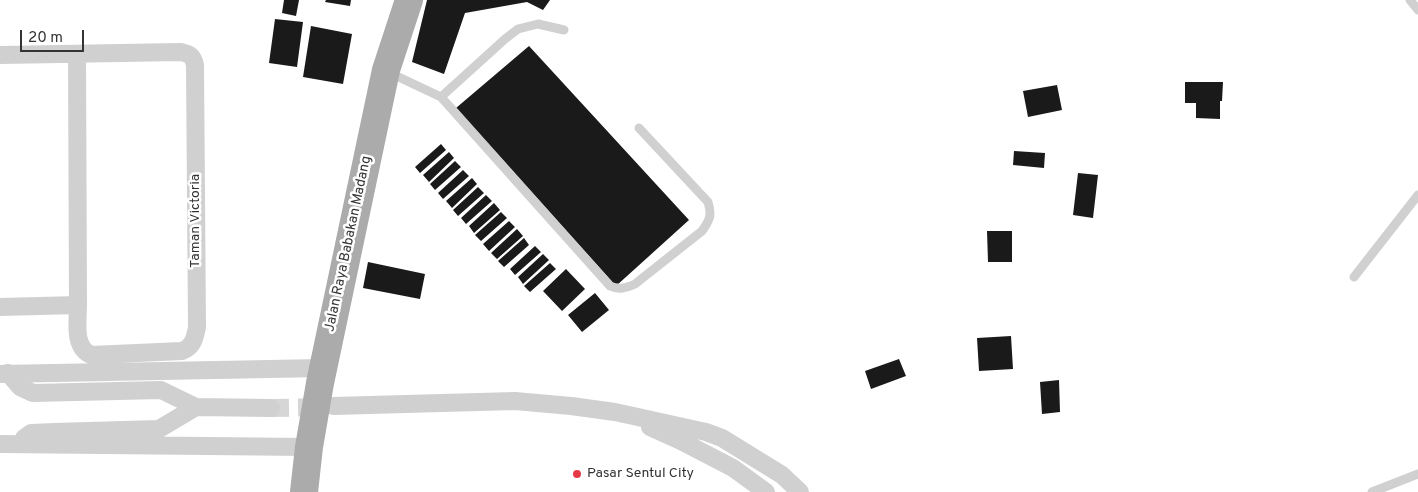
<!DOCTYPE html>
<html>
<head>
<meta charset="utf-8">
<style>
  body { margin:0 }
  #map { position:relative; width:1418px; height:492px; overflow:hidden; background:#fff; font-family:Overpass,sans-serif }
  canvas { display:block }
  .scale { position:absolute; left:20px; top:30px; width:64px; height:22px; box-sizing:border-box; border:2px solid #333; border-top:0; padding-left:6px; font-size:15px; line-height:18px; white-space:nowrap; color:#333; -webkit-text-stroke:4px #fff; paint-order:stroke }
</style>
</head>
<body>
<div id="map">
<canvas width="1418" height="492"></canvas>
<div class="scale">20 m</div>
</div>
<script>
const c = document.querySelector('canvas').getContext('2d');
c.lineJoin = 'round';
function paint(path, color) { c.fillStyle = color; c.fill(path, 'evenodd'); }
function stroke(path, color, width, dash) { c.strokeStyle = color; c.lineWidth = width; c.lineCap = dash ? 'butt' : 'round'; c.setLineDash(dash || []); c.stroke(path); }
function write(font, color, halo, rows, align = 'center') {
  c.font = font + ' Overpass,sans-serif'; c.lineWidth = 5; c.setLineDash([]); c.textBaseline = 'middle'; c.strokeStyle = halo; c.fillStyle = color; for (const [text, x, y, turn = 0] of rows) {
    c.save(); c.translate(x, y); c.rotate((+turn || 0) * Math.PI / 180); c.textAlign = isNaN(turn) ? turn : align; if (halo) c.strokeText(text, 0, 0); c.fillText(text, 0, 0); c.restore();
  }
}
paint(new Path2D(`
  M284 0H299L296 16 282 13Z
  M326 0H351L350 6 325 2Z
  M427 0H550L543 10 527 2 465 13 444 74 412 62Z
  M275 19 303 22 297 67 269 63Z
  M311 26 352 34 343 84 303 77Z
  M529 46 689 220 616 286 456 108Z
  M1185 82H1223L1222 101H1220V119L1196 118V103H1185Z
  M1057 85 1062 110 1028 117 1023 91Z
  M441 144 446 150 420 173 415 167Z
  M1014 151 1045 153 1044 168 1013 165Z
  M449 152 454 158 429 182 423 175Z
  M455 161 461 167 435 190 430 184Z
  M463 170 469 176 443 199 438 193Z
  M1078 173 1098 175 1093 218 1073 215Z
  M472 178 477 184 452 208 446 201Z
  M478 187 484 193 458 216 453 210Z
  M486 195 492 201 466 224 461 218Z
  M494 203 500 210 474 233 469 226Z
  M501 212 507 218 481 241 475 235Z
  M509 221 515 227 489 251 483 244Z
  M517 229 523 236 497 259 491 253Z
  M987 231H1012V262H988Z
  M524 238 529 245 504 267 498 261Z
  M535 246 541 252 515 275 510 269Z
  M543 254 549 260 523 284 518 277Z
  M368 262 425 274 420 299 363 288Z
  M550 263 556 269 530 292 524 286Z
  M566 269 585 289 562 311 543 291Z
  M595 293 609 310 582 332 568 315Z
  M1011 336 1013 369 979 371 977 338Z
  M899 359 906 376 871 389 865 371Z
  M1059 380 1060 412 1042 414 1040 382Z`), '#1a1a1a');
stroke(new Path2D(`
  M271 408 325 407`), '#d6d6d6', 18, [18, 9]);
stroke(new Path2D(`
  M1410 0 1418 10
  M388 72 441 97 610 286C619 290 626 288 635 284L702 231C710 220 712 215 708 202L639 128
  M441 97 505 39 518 29 538 24 564 30
  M1354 277 1418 195
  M1372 492 1418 474`), '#d0d0d0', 9);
stroke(new Path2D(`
  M0 55 181 52C190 54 193 56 195 65L197 327C195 338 193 347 182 351L91 355C73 347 78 322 78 305L77 54
  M0 307 78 305
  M8 373 20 387 33 393 161 390 196 407 271 408
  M0 374 323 368
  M333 406 515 401 571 406 615 412 706 432 722 438 782 475 800 492
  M650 427 681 441 733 468 766 492
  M24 438 31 433 54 432 159 429 196 407
  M0 444 309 447`), '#d0d0d0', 18);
stroke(new Path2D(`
  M304 492 309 447 320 383 386 70 409 0`), '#ababab', 28);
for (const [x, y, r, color] of [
  [577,474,5,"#e63946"]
]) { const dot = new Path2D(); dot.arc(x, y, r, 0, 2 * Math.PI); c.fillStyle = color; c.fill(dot); stroke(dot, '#fff', 2); }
write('14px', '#333', '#fff', [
  ["Taman Victoria",196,221,-90],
  ["Jalan Raya Babakan Madang",349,244,-78]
]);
write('14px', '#333', '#fff', [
  ["Pasar Sentul City",587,474]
], 'left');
</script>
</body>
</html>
